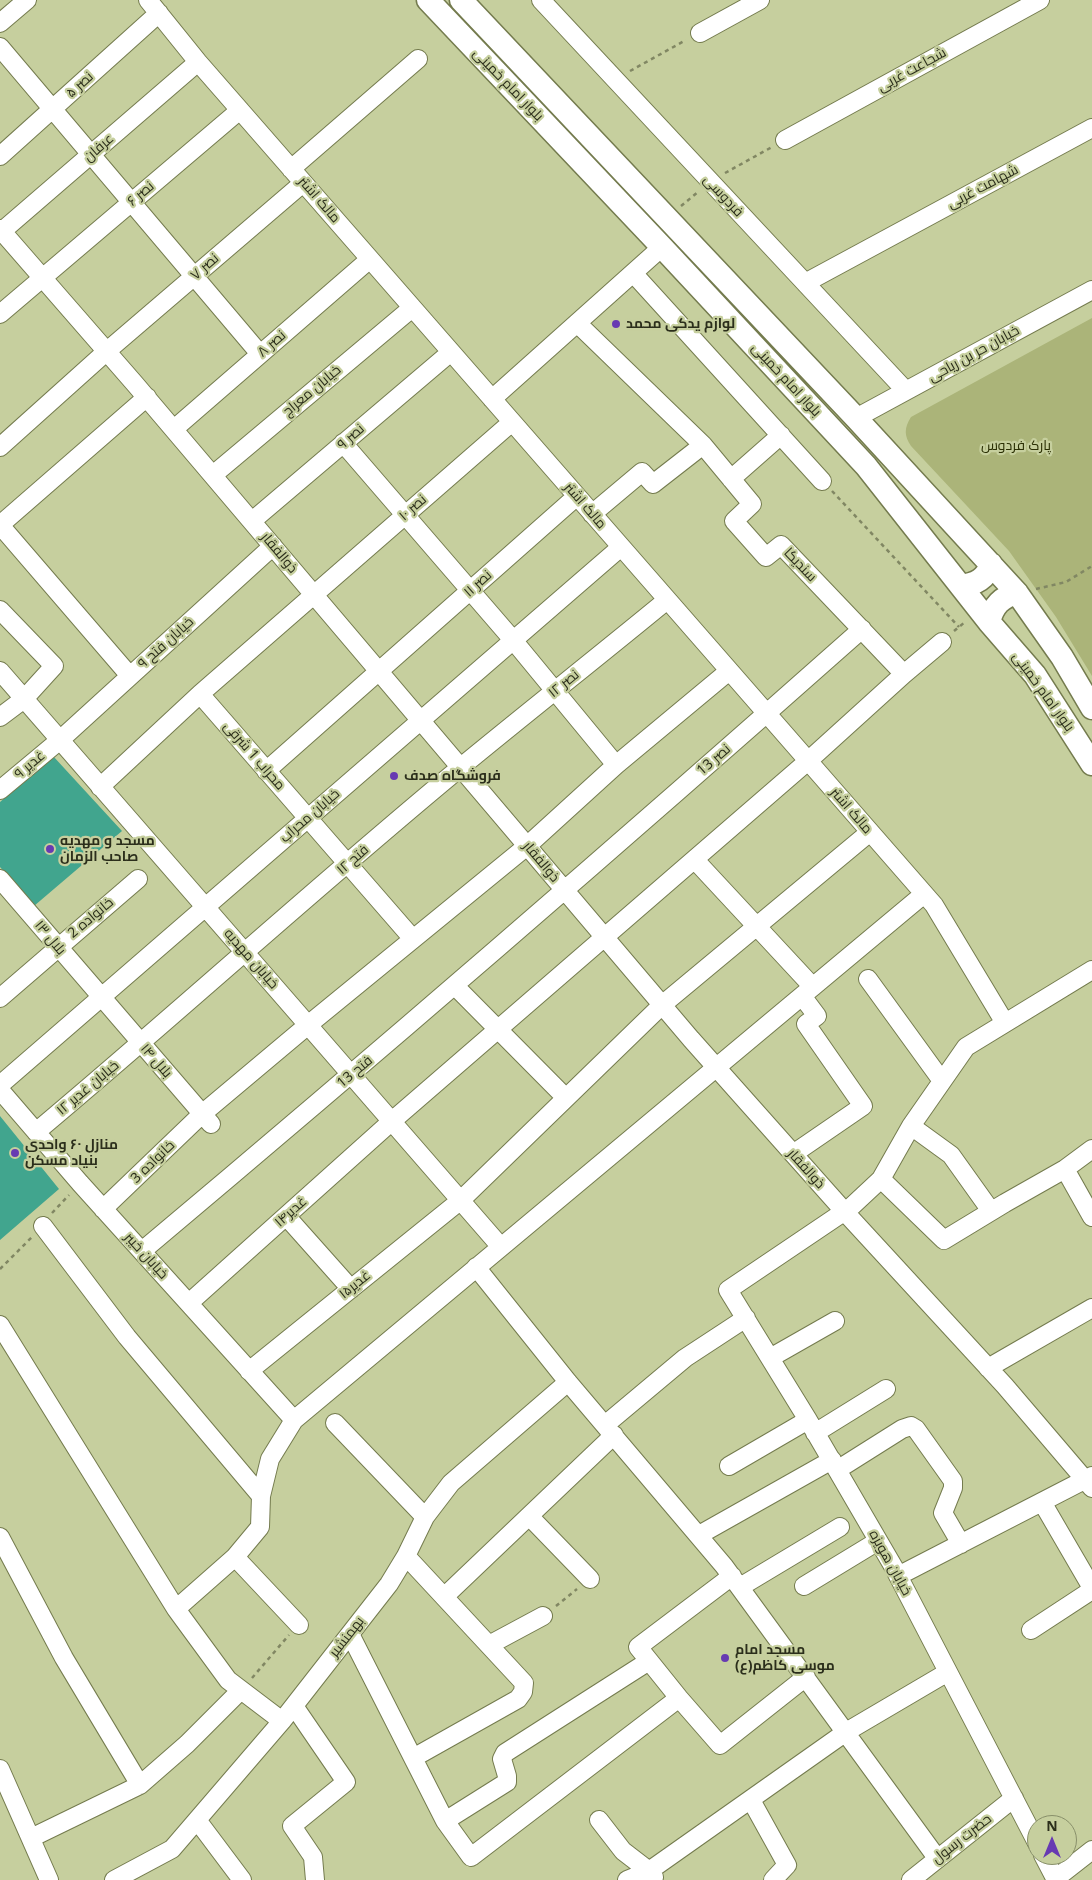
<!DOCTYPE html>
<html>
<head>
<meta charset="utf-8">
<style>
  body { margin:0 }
  #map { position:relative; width:1092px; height:1880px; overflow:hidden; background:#c6cf9e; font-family:"Noto Sans",sans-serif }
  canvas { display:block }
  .north { position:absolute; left:1027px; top:1815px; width:50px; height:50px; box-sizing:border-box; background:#c6cf9e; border:1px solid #888f6a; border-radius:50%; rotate:0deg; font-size:14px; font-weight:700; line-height:20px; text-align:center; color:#2b2e1b }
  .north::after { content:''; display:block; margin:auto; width:18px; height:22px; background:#673ab2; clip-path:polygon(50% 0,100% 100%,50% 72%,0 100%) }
</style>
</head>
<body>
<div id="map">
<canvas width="1092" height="1880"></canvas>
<div class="north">N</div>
</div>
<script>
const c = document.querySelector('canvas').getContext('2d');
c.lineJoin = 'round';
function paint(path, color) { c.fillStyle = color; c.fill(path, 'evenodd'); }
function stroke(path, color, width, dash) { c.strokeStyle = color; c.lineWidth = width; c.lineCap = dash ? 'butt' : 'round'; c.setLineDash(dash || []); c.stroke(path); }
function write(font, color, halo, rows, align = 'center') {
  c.font = font + ' "Noto Sans",Cairo,sans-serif'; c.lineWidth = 4.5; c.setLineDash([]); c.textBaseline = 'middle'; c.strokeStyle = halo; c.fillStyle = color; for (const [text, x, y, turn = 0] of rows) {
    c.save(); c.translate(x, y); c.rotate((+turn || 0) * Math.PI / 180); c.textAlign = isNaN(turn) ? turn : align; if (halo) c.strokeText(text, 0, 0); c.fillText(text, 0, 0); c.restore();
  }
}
paint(new Path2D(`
  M1092 318V676L1056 617 1009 551 911 446C904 436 904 428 911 417Z`), '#abb479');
paint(new Path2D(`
  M53 756 122 831 34 906 0 867V802Z
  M0 1116 59 1189 0 1240Z`), '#41a58e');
const minor = new Path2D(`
  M148 0 198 62 934 905 1005 1023
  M541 0 906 391
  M0 23 27 0
  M700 33 760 0
  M0 47 260 354
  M785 140 1040 0
  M0 156 159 13
  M291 169 418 59
  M0 229 135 384 691 1039 844 1211 1005 1386 1092 1488
  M0 233 198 62
  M633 273 822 481
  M805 283 1092 128
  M0 314 240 110
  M492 399 662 247
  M856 418 1092 290
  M174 429 370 259
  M343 443 513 640 616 765
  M0 447 107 351 303 183
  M213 475 412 308
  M731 479 781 435
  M592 514 642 472 653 484 703 445
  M252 521 451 352
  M0 525 130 676
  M0 525 147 397
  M0 610 54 666 24 699 0 717
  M0 671 501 1247
  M904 674 942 642
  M200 694 413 939
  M266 771 577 496
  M100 787 200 694 512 422
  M0 790 60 740 273 546
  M695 860 813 987
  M0 879 211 1124
  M868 979 942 1081
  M455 986 566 1098
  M0 998 138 879
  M0 1085 621 547
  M0 1090 80 1183 294 1420
  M911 1126 951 1155 991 1211
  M36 1132C179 1012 317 886 461 767 529 711 599 656 667 600
  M793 1154 863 1106 806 1024 817 1016 802 996
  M1065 1169 1092 1217
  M881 1179 944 1240 1005 1203 1065 1169 1092 1149
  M103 1209 202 1114 308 1025 527 846 616 765 729 671
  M286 1216 351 1289
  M43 1226 127 1337 261 1496
  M142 1251C385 1047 624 840 862 629
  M476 1267 568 1382 724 1566 937 1858
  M189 1303 392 1121 808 761 904 674 781 545 766 557 734 521 752 504 703 445 577 323
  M0 1325 176 1609 228 1680 282 1721
  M770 1358 835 1321
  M988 1368 1092 1308
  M249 1371 461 1200 662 1005 870 832
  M335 1423 425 1517
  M605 1425 685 1358 746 1318
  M815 1433 886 1389
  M729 1466 808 1420
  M837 1470 902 1429 911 1426 916 1429 953 1481V1488L943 1513 961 1544
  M1042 1502 1092 1588
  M529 1516 590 1579
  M699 1535 832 1460
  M0 1537 64 1658 140 1785
  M406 1556 524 1683 523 1692 518 1699 413 1758
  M235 1557 299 1625
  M732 1576 638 1647 679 1698 720 1745 806 1677
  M898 1576 1092 1476
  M804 1586 878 1541
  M740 1587 840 1527
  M445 1596 614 1435
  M176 1609 235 1557 260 1527 261 1496 270 1459 294 1420 924 894
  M1031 1630 1092 1590
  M350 1634 445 1821 471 1857 679 1698
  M489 1645 543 1616
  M294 1706 346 1782 292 1826 313 1857 315 1880
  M0 1769 49 1880
  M751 1800 787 1865 773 1880
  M197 1820 242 1880
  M599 1820 623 1851 649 1871 654 1877
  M445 1821 507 1782V1776L502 1759 505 1753 649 1661
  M31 1838 140 1785 187 1744 241 1690
  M1037 1843 893 1566 808 1420 728 1290 851 1207 881 1179 911 1126 966 1047 1092 970
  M1043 1855 1056 1880
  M1055 1879 1092 1850
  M114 1880 172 1849 282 1721 389 1584 406 1556 425 1517 451 1483 568 1382
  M627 1880 649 1871 846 1732 948 1672
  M911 1880 1014 1798`);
const major = new Path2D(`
  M428 0 662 247 866 466 989 622 1035 675 1092 764
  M461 0 856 418 1017 593 1062 657 1092 708
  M961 586C976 584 986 579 991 564
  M989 622C993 606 1001 597 1017 593`);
stroke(minor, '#747b4e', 20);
stroke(major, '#747b4e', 25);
stroke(new Path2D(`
  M630 71 686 40
  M725 173 772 147
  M681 206 698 192
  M832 491 959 627
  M1036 589 1066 582 1092 566
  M954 631 965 622
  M52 1213 69 1195
  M0 1269 33 1236
  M556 1606 577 1589
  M252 1678 289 1635`), '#818763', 2.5, [4, 4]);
stroke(minor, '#fff', 18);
stroke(major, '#fff', 22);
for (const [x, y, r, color] of [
  [616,324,5,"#673ab2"],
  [394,776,5,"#673ab2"],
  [50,849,5,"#673ab2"],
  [15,1153,5,"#673ab2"],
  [725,1658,5,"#673ab2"]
]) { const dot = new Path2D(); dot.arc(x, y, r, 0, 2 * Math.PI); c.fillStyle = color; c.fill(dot); stroke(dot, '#c6cf9e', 2); }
write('14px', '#2b2e1b', '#c6cf9e', [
  ["شجاعت غربی",912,70,-29],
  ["نصر ۵",80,85,-42],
  ["بلوار امام خمینی",508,85,46],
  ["عرفان",99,148,-41],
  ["شهامت غربی",983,187,-28],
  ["نصر ۶",141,194,-40],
  ["فردوسی",723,196,47],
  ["مالک اشتر",319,200,49],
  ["نصر ۷",205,267,-41],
  ["نصر ۸",272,344,-41],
  ["خیابان حر بن ریاحی",974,354,-29],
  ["بلوار امام خمینی",786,380,47],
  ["خیابان معراج",312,391,-40],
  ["نصر ۹",351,437,-41],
  ["مالک اشتر",585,506,49],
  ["نصر ۱۰",413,508,-41],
  ["ذوالفقار",279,553,50],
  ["سندیکا",800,565,46],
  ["نصر ۱۱",478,584,-42],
  ["خیابان فتح ۹",166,643,-42],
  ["نصر ۱۲",564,684,-39],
  ["بلوار امام خمینی",1043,692,54],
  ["محراب 1 شرقی",254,756,49],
  ["نصر 13",714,760,-41],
  ["غدیر ۹",30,765,-40],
  ["مالک اشتر",851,811,49],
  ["خیابان محراب",310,816,-41],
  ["فتح ۱۲",353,860,-41],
  ["ذوالفقار",541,862,50],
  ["خانواده 2",91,918,-40],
  ["بلال ۱۳",50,938,50],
  ["خیابان مهدیه",251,959,49],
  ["بلال ۱۴",156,1061,49],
  ["فتح 13",355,1072,-40],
  ["خیابان غدیر ۱۲",88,1088,-40],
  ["خانواده 3",153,1162,-44],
  ["ذوالفقار",806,1169,48],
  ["غدیر۱۴",291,1212,-42],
  ["خیابان خیبر",146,1256,48],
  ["غدیر۱۵",355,1285,-39],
  ["خیابان هویزه",890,1563,61],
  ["بهمنشیر",347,1637,-52],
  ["حضرت رسول",962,1839,-38]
]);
write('bold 14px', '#2b2e1b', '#c6cf9e', [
  ["لوازم یدکی محمد",626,324],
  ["فروشگاه صدف",404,776],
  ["مسجد و مهدیه",60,841],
  ["صاحب الزمان",60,857],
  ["منازل ۶۰ واحدی",25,1145],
  ["بنیاد مسکن",25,1161],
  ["مسجد امام",735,1650],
  ["موسی کاظم(ع)",735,1666]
], 'left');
write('14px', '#2a2f04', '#c6cf9e', [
  ["پارک فردوس",1016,446]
]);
</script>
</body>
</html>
